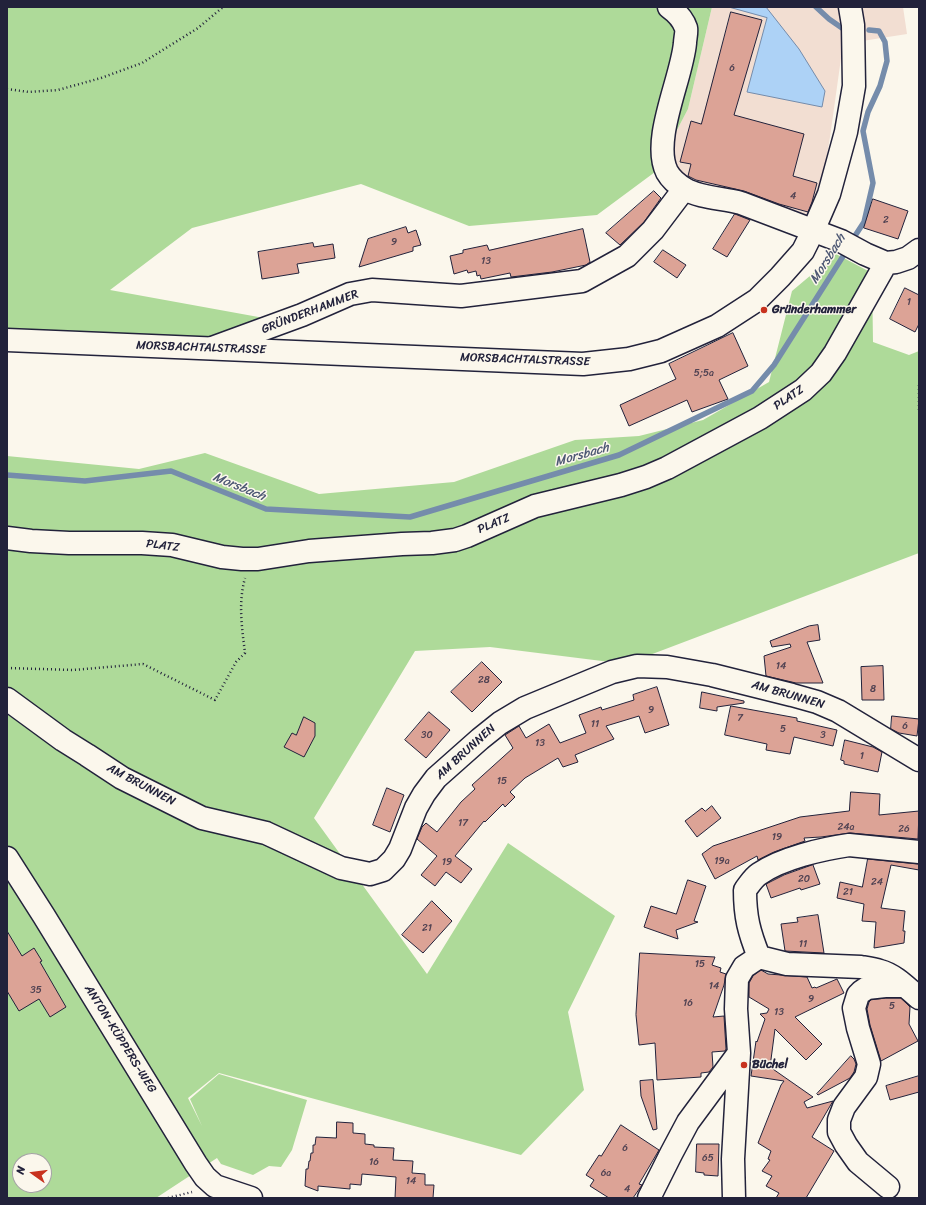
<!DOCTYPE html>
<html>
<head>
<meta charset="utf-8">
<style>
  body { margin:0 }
  #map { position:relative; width:926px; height:1205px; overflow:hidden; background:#fbf7ec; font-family:Sriracha,sans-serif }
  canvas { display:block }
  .frame { position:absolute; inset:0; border:8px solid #22223b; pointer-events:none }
  .north { position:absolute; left:12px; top:1153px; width:40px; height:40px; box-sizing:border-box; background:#fbf7ec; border:1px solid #a4a2a5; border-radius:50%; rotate:284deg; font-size:11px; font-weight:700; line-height:16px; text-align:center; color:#22223b }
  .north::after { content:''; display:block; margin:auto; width:14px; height:18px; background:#c8321e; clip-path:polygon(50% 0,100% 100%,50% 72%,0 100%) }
</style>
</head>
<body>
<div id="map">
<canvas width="926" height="1205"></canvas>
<div class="frame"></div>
<div class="north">N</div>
</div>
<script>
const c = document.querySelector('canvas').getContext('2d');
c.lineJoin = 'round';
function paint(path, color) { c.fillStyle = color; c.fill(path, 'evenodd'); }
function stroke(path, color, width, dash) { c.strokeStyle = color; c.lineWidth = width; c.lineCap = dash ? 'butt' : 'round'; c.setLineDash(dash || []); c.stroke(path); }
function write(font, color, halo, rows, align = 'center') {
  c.font = font + ' Sriracha,sans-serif'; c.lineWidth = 3; c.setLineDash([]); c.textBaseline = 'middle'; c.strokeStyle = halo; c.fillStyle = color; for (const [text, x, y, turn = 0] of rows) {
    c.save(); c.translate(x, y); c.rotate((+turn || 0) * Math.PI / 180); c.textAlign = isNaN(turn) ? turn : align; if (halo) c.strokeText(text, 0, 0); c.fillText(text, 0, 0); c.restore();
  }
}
paint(new Path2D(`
  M712 7H903L907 34 843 44 830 137 819 203 798 236 736 205 691 199 655 172 688 109Z`), '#f2ded2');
paint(new Path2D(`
  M7 7H712L688 109 655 172 597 215 469 226 361 184 192 228 110 290 286 322 241 341 7 329Z
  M836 254 872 273 873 342 909 355 919 351V553L626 664 490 647 415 651 314 818 427 974 508 843 615 916 568 1012 584 1090 521 1155 219 1073 188 1098 202 1126 190 1099 219 1074 307 1100 292 1150 281 1167 269 1166 253 1175 221 1164 217 1158 156 1198H7V456L139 469 205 453 319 494 454 482 575 440 639 436 703 420 769 382 792 291ZM20 1161H44V1185H20Z`), '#aeda99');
const water = new Path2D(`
  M729 7H766L799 49 825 91 822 107 747 92 767 18Z`);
paint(water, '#add2f6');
stroke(water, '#758cab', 1);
stroke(new Path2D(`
  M816 7 829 19 842 28
  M851 242 864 222 873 183 863 131 868 112 880 86 887 61 885 42 879 31 869 30
  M7 475 85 481 171 471 266 509 410 517 619 455 752 391 774 365 847 250`), '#758cab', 5.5);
const building = new Path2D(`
  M731 12 762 20 734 115 804 134 793 176 817 183 812 202 808 212 779 204 744 191 696 180 688 176 691 164 680 162 691 121 701 124Z
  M654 191 661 198 644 222 620 245 606 233Z
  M873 199 908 211 898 239 864 228Z
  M735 214 750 220 727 257 713 249Z
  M406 227 408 233 416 230 421 245 413 247V251L359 267 368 239Z
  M583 229 590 262 586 265 552 272 511 277 510 273 481 279 480 275 477 276 476 271 468 273 467 270 454 274 450 256 463 253V250L487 245 489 250Z
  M313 243 314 247 333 244 335 258 297 264 299 273 262 279 258 252Z
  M663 250 686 265 677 278 654 262Z
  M905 288 919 295V324L915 332 890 319Z
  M733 333 748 366 719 380 728 399 692 412 687 400 629 426 620 405 676 379 669 364Z
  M818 625 820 640 807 642 823 683H796L766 676 764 656 791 647 790 644 772 647 770 641 809 626Z
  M482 662 502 682 472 712 451 692Z
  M883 666 884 700H862L861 667Z
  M657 687 669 725 645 733 639 716 606 726 614 739 575 755 578 762 563 767 558 758 525 778 510 792 515 797 505 807 503 804 485 822 484 821 455 856 472 869 461 883 446 872 435 886 421 875 437 856 417 839 422 827 426 823 437 832 461 802 475 789 472 785 513 748 505 735 519 726 526 738 549 724 560 743 586 733 579 715 601 707 602 710 634 700 633 695Z
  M702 692 744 701V703L717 707V711L700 708Z
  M731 706 797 718V721L837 730 833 746 794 737 790 754 766 750 767 744 725 735Z
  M429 712 450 730 426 758 405 740Z
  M892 716 919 719 917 736 899 733 891 729Z
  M304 717 315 723V736L304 757 284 747 292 733 296 735Z
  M845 740 873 747 882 752 878 772 844 764V761L841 760Z
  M387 788 404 795 390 832 373 825Z
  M851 792 880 794 879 815 919 811 918 839 850 833 821 837 804 838 805 841 774 852 758 860 757 856 715 879 702 854 713 846 800 817 849 811Z
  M712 806 721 818 697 837 685 821 702 808 705 811Z
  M868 859 919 864V870L891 865 881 908 905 911 903 931H905L904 943 874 948 876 922 862 921 864 904 837 898 840 882 862 887Z
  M813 865 820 884 801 890 800 888 771 898 766 884 784 875Z
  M688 880 706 886 694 921 698 922 676 930 678 939 644 927 651 906 676 914Z
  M432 901 452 921 423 953 402 935Z
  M818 915 824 953 785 951 781 924 798 922 797 918Z
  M7 931 22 956 34 948 42 961 40 962 66 1007 50 1017 39 999 19 1011 7 991Z
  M640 953 715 957 712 965 721 968 720 972 726 974 724 985 713 1017 724 1016 726 1049 725 1051 712 1052 713 1067 709 1072 701 1073V1077L657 1080 655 1043 639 1045 636 1015Z
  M761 970 768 974 807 977 812 988 815 987 816 988 837 979 844 993 795 1017 822 1044 806 1060 775 1029 770 1067 813 1097 804 1102 807 1108 833 1101 812 1137 834 1151 806 1198H776L779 1193 766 1186 772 1176 762 1171 770 1160 768 1159 771 1151 758 1143 781 1085 784 1081 751 1076 756 1041 757 1042 765 1019 760 1014 767 1013 769 1009 749 997V983L753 976Z
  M886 998H901L910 1007 909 1024 918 1041 881 1061 870 1025 867 1009 869 1002 871 1000Z
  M851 1056 854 1059 856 1064 854 1072 850 1078 818 1095 817 1094Z
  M919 1076V1092L890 1100 886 1086Z
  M653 1080 657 1129 653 1130 641 1096 640 1081Z
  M337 1122 353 1123V1133L365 1134V1144L374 1145V1147L394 1148 393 1160 413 1161 412 1173 425 1174V1185H434L433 1198H395L396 1177 362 1174 361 1185 350 1184V1189L318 1186V1191L305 1186 306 1169H308L309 1161H310L311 1153H313V1145H315L316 1137 336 1138Z
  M621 1125 659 1150 639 1184 642 1185 633 1198H609L590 1186 594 1180 586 1175 599 1155 601 1156Z
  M697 1144H719L718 1176 704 1175V1173L696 1172Z`);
paint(building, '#dca396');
stroke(building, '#22223b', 1);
const minor = new Path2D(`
  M669 7C676 12 683 19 686 28 687 32 685 39 685 43 682 78 651 140 667 172 671 179 678 185 685 189 700 198 723 198 741 203L841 241 865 254 886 263 896 262 908 258 919 250
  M212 348 302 315 350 294 372 290 461 296 582 281 627 256 653 230 684 189
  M7 538 31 541 69 543H142L172 545 222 557 242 559H258L309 551 402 544 432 543 455 540 467 536 535 506 621 485 646 477 667 468 760 418 803 390 821 373 835 353 886 263
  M7 699 63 740 87 755 122 778 202 818 266 833 341 868 370 874 383 870 394 859 400 849 416 808 424 794 436 778 480 739 500 723 525 708 612 672 637 666 667 667 712 675 792 695 817 702 838 711 919 760
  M7 858 44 916 196 1164 205 1177 215 1186 251 1198
  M759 957C749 932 745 917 745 890 749 885 753 878 759 874 782 858 822 849 849 845L919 852
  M888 1187 858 1162 846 1145 839 1132V1120L844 1107 866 1077 869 1064 858 1028 854 1008 858 995 861 992 867 988 885 986H903
  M649 1198 671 1154 688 1122 739 1053
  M734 1198 733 1159 739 1053 736 1009 737 979 744 967 759 957 787 964 861 967C867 968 874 969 880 971 895 975 907 988 919 998`);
const major = new Path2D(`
  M7 340 583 364 629 359 661 351 717 326 757 300 780 277 803 251 813 231 829 194 846 132 854 86 853 25 850 7`);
stroke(minor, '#22223b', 25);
stroke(major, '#22223b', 25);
stroke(new Path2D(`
  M7 89 29 92 58 90 101 78 142 63 198 28 223 7
  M919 385V410
  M7 668 73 670 143 664 215 700 236 662 245 653C242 628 238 603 245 578
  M168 1198 192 1192`), '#22223b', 2.5, [1, 3]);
stroke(minor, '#fbf7ec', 22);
stroke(major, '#fbf7ec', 22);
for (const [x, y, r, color] of [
  [764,310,4,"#c8321e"],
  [744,1065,4,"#c8321e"]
]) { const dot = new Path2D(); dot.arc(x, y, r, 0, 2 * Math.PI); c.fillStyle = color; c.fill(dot); stroke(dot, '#fbf7ec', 1.5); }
write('10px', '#504252', null, [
  ["6",732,68],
  ["4",793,196],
  ["2",886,220],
  ["9",394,242],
  ["13",486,261],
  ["1",909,302],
  ["5;5a",704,373],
  ["14",781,666],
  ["28",484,680],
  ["8",873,689],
  ["9",651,710],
  ["7",740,718],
  ["11",595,724],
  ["6",905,726],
  ["5",783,729],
  ["30",427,735],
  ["3",823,735],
  ["13",540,743],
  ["1",862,756],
  ["15",502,781],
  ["17",463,823],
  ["24a",846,827],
  ["26",904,829],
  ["19",777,837],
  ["19a",722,861],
  ["19",447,862],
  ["20",804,879],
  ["24",877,882],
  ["21",848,892],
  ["21",427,928],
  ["11",803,944],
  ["15",700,964],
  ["14",714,986],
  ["35",36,990],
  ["9",811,999],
  ["16",688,1003],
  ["5",892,1006],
  ["13",779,1012],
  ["6",625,1148],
  ["65",708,1158],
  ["16",374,1162],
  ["6a",606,1173],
  ["14",411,1181],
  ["4",627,1189]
]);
write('bold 12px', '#22223b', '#fbf7ec', [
  ["Gründerhammer",772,310],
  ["Büchel",752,1065]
], 'left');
write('12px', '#22223b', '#fbf7ec', [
  ["GRÜNDERHAMMER",310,312,-21],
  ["MORSBACHTALSTRASSE",201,348,2],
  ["MORSBACHTALSTRASSE",525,360,2],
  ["PLATZ",789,398,-34],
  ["PLATZ",494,524,-23],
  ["PLATZ",163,546,7],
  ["AM BRUNNEN",788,695,16],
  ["AM BRUNNEN",466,752,-42],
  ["AM BRUNNEN",141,785,28],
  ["ANTON-KÜPPERS-WEG",120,1039,58]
]);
write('italic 13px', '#4c5773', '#fbf7ec', [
  ["Morsbach",828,259,-58],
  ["Morsbach",582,455,-16],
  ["Morsbach",239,487,22]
]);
</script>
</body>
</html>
